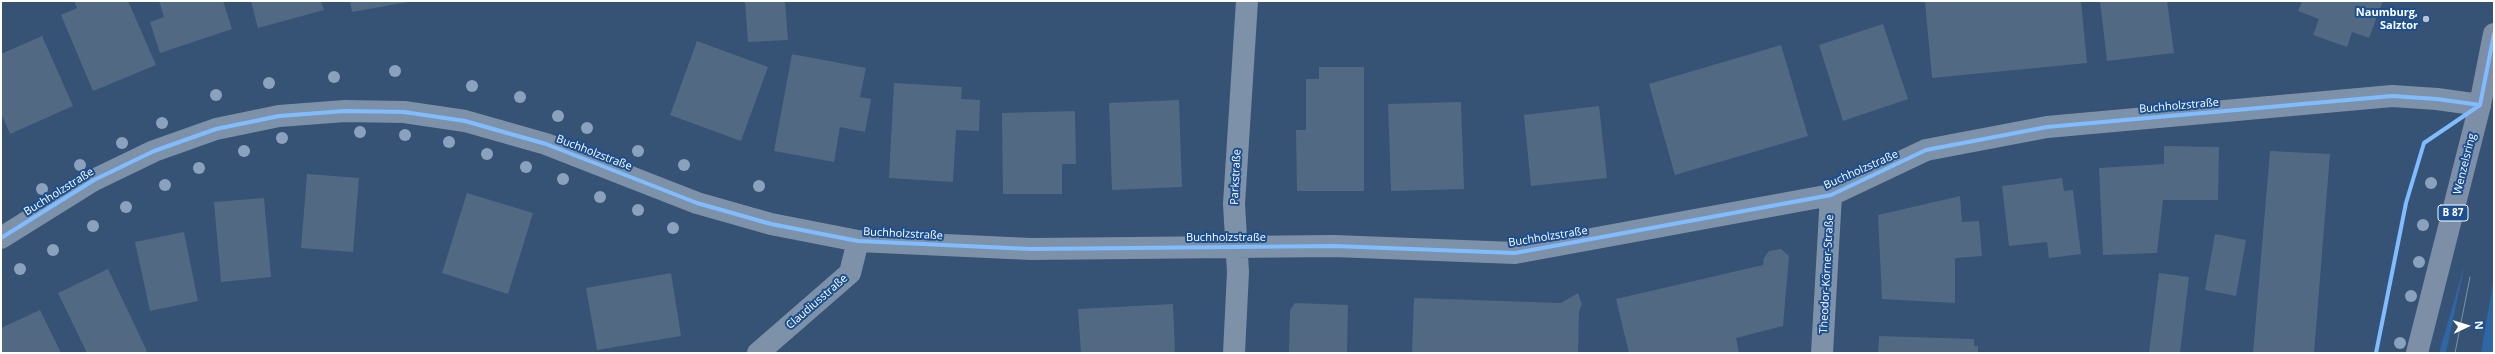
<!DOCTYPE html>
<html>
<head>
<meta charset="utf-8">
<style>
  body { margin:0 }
  #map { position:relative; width:2495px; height:354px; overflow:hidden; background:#365274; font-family:"Open Sans",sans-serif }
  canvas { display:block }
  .frame { position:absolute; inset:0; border:2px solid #fff; pointer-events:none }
  .north { position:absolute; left:2447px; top:306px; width:40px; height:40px; -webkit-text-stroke:3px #1b4f8f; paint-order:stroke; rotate:86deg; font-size:11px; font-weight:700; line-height:16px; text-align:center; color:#fff }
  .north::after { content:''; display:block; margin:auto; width:14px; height:18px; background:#fff; clip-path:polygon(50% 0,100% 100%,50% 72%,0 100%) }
</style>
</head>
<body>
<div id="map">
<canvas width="2495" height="354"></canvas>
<div class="frame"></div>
<div class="north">N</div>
</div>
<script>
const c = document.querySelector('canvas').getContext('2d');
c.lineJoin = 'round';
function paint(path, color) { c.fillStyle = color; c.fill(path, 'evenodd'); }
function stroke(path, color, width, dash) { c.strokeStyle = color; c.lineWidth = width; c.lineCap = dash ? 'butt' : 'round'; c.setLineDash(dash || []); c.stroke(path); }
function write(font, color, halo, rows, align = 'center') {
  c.font = font + ' "Open Sans",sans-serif'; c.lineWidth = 4; c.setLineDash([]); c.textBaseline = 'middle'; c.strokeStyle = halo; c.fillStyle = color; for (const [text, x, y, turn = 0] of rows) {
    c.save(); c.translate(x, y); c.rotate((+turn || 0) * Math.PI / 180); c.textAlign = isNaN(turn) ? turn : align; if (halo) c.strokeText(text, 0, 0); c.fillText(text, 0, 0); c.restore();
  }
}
paint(new Path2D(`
  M2465 263 2446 353H2439Z
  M2494 277V353H2481Z`), '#2f66a5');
paint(new Path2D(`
  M74 1H128L156 65 93 91 61 15 77 8Z
  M159 1H223L232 29 160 53 150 22 164 17Z
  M251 1H321L324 10 258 28Z
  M350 1H408V2L352 12Z
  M785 1 788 40 748 42 745 2Z
  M2081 1 2087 63 1932 78 1925 2Z
  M2100 1H2167L2174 53 2107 61Z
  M2302 1H2383L2369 38 2352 32 2347 47 2313 35 2319 19 2298 11Z
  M1883 24 1908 99 1843 121 1819 45Z
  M42 36 73 106 10 134 1 113V54Z
  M697 41 768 67 741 141 670 115Z
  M1781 45 1808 136 1675 175 1649 84Z
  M792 54 866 68 860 97 871 99 865 132 840 127 834 162 774 151Z
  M1319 67H1364V191H1297L1296 130H1306V79H1319Z
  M894 83 962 87 961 99 980 100 979 131 956 130 953 182 889 178Z
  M1179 100 1182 187 1112 190 1109 103Z
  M1461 102 1464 189 1391 191 1388 104Z
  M1599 106 1607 178 1531 186 1524 115Z
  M1075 111 1076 164H1062V194H1003L1002 113Z
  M2164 146 2219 147 2218 200H2163L2157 253 2103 255 2099 168 2164 164Z
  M2270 151 2330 154 2314 353H2253Z
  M307 174 359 178 353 252 301 248Z
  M2062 178 2064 191 2073 190 2081 254 2049 258 2047 242 2009 246 2002 186Z
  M467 193 533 213 508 294 442 273Z
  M1960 196 1962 222 1979 221 1982 256 1955 258V303L1882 299 1878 215Z
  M264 198 271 277 221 282 214 202Z
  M184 232 198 301 150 311 135 242Z
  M2215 234 2246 240 2236 296 2205 290Z
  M1781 249 1789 256 1783 326 1736 338 1739 353H1629L1616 299 1763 265 1764 258 1769 251Z
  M108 269 147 351 142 353H87L58 293Z
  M671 273 681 336 597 350 586 288Z
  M2159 273 2189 277 2180 353H2149Z
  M1578 293 1582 304 1579 312 1578 353H1412L1414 298 1561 303Z
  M1295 303 1348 305 1347 353H1289L1290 310Z
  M1173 304 1175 353H1081L1078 309Z
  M40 310 61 353H1V328Z
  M1879 336 1974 339V346H1978V353H1878Z`), '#526984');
stroke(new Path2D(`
  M1 238 94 180 154 151 216 129 279 116 345 111 404 112 465 121 546 144 697 203 771 224 858 241 1031 249 1334 246 1515 253 1831 195 1926 150 2047 127 2392 96 2437 99 2480 105
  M758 353 850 273 858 241
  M1234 353 1238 272 1234 204 1247 1
  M1822 353 1831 195`), '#7d92a8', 22);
stroke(new Path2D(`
  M2417 353 2480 105 2494 34`), '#7d8ea7', 22);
stroke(new Path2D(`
  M2455 353 2470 277`), '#7e92a7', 1);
stroke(new Path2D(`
  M2480 105 2494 34
  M1 238 94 180 154 151 216 129 279 116 345 111 404 112 465 121 546 144 697 203 771 224 858 241 1031 249 1334 246 1515 253 1831 195 1926 150 2047 127 2392 96 2437 99 2480 105
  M2376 353 2406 203 2424 143 2480 105`), '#80bcff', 4);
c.fillStyle = '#8aa2be';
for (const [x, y] of [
  [395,71],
  [334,77],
  [269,83],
  [472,86],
  [216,95],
  [520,97],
  [558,116],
  [162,123],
  [587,128],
  [360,132],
  [405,135],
  [282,138],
  [449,142],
  [122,143],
  [244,151],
  [638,151],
  [487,154],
  [80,165],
  [684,165],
  [526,167],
  [199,168],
  [563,179],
  [2431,183],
  [165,185],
  [759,186],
  [42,189],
  [600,197],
  [126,207],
  [638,210],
  [2423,225],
  [93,226],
  [673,228],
  [53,250],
  [2419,262],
  [20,269],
  [2411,296],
  [2400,343]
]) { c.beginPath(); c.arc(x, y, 6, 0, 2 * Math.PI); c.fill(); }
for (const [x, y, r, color] of [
  [2426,19,4,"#b9c2ce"]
]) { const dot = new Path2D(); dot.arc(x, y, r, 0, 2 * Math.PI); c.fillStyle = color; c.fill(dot); stroke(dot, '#1b4f8f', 1.5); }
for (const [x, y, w] of [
  [2453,213,30]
]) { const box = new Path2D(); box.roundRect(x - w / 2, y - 8, w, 16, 3); c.fillStyle = '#1b4f8f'; c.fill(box); stroke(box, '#fff', 1); }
write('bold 10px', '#fff', null, [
  ["B 87",2453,213]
]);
write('bold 11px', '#fff', '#1b4f8f', [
  ["Naumburg,",2418,13],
  ["Salztor",2418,26]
], 'right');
write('11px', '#fff', '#1b4f8f', [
  ["Buchholzstraße",2179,106,-5],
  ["Buchholzstraße",594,153,21],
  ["Wenzelsring",2465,164,-76],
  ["Buchholzstraße",1861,170,-24],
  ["Parkstraße",1236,177,-87],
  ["Buchholzstraße",59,192,-32],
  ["Buchholzstraße",903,234,3],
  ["Buchholzstraße",1548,237,-9],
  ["Buchholzstraße",1226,238],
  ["Theodor-Körner-Straße",1827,274,-87],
  ["Claudiusstraße",817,302,-41]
]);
</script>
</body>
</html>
